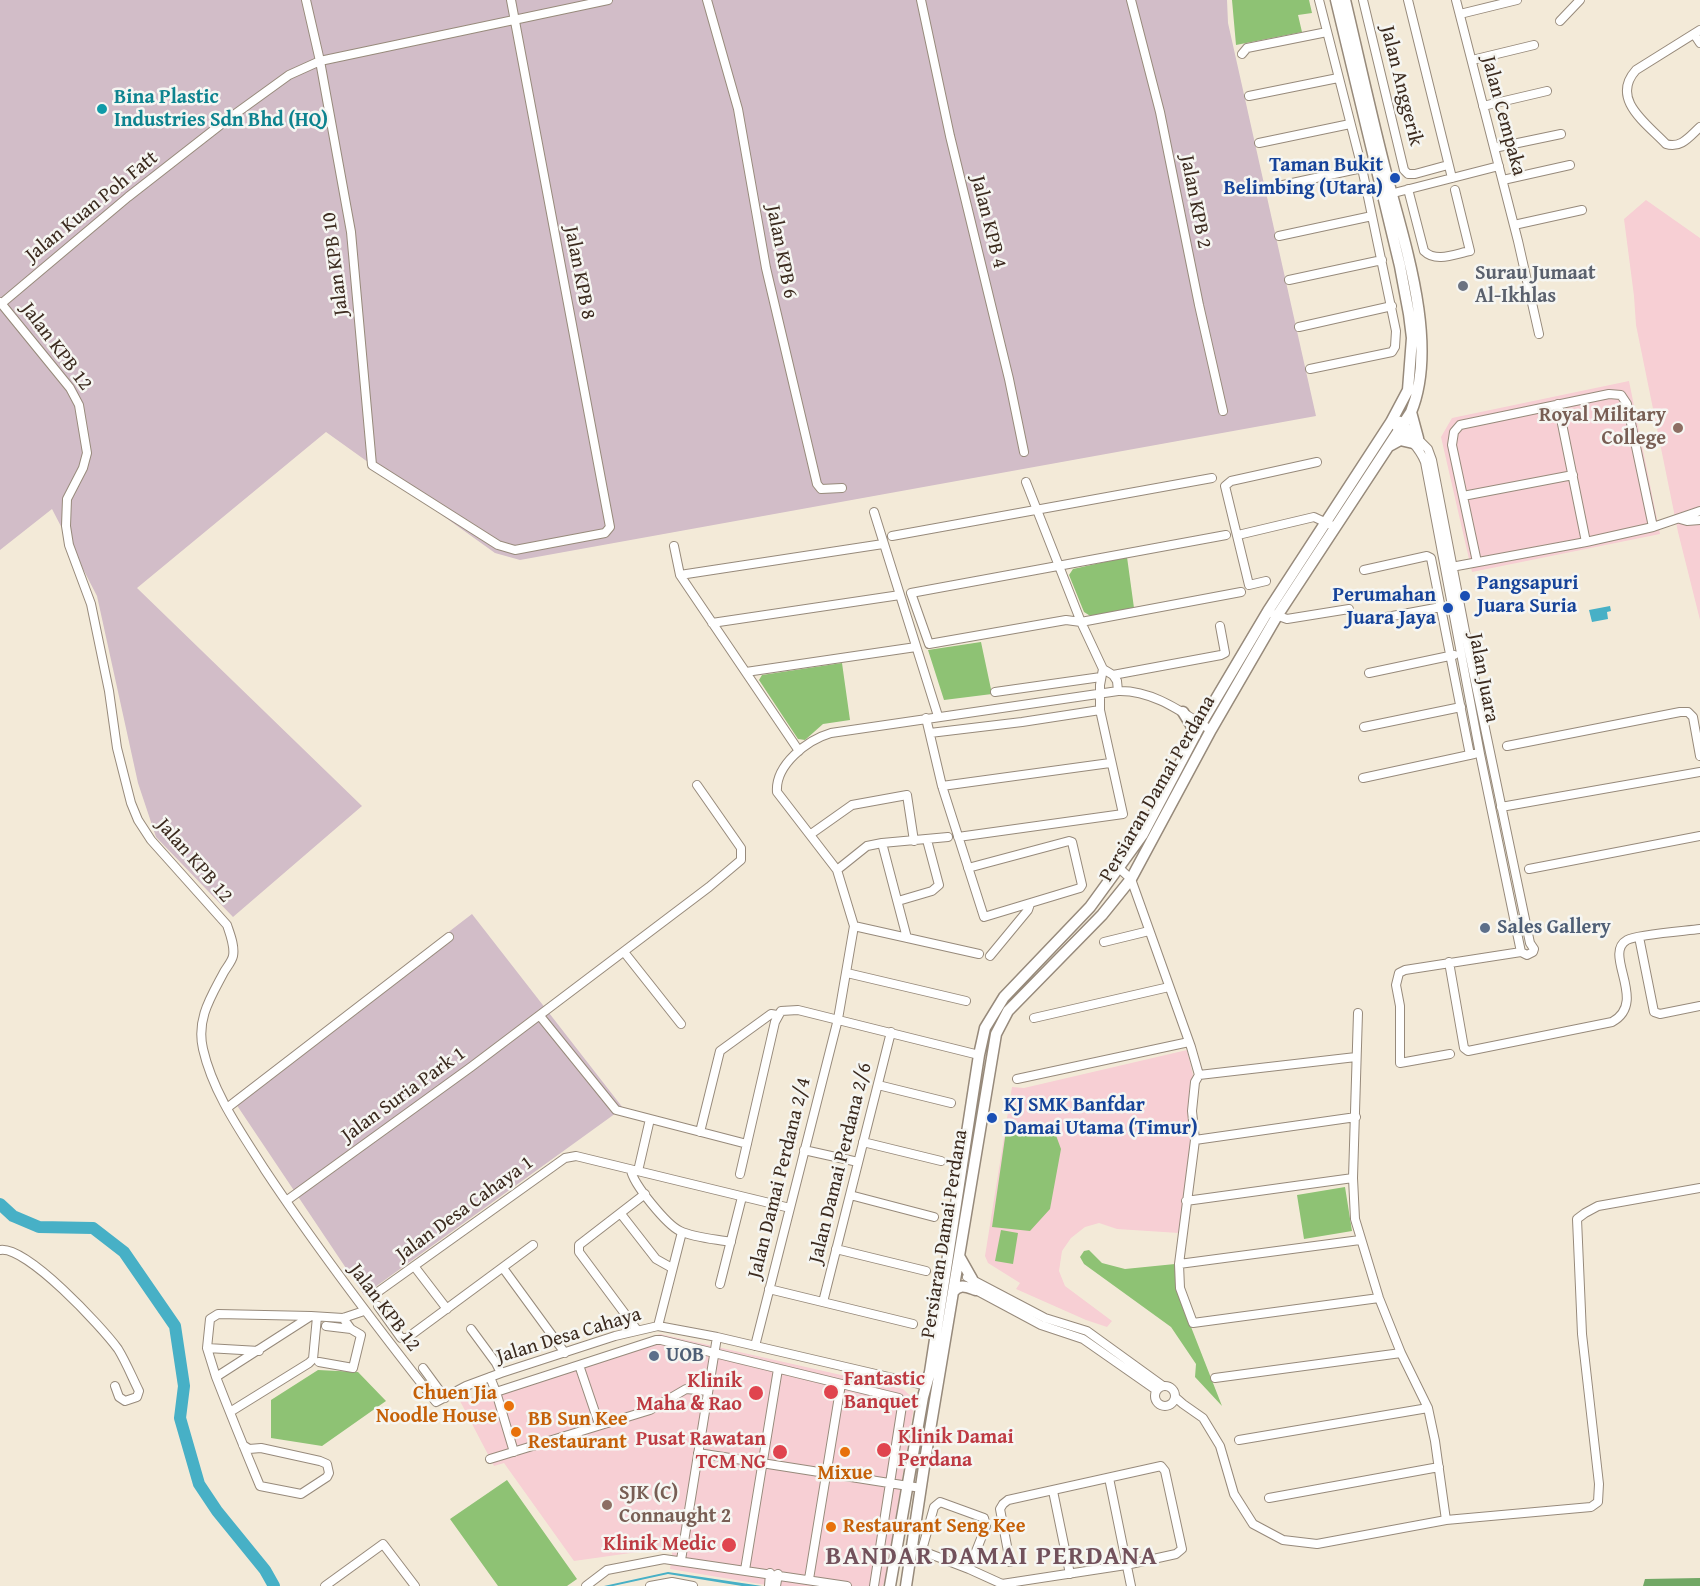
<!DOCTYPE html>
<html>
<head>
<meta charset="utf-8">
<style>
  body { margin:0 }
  canvas { display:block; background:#f3ead8 }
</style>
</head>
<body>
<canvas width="1700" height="1586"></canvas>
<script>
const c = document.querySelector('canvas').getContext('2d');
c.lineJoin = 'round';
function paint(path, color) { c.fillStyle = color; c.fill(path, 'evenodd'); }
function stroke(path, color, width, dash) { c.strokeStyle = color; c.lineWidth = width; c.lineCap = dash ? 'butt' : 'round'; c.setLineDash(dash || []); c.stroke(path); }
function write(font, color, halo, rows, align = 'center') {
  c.font = font + ' "Gentium Book Plus",serif'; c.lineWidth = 5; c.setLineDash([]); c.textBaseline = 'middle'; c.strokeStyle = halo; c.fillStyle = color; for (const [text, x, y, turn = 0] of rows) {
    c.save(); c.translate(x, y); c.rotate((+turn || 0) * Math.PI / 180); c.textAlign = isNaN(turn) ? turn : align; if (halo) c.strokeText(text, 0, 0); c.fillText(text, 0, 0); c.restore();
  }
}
paint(new Path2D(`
  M1646 200 1700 238V620L1678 532 1636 325 1634 296 1624 219Z
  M1629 381 1660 534 1472 572 1441 437 1452 418Z
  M1187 1050 1194 1079 1193 1136 1179 1233 1117 1229 1099 1223 1085 1227 1071 1238 1062 1251 1059 1271 1065 1286 1112 1321 1107 1327 1086 1320 1016 1289 1020 1283 988 1263 985 1256 1012 1087 1024 1088Z
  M660 1334 903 1389 915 1400 885 1582 882 1586H772L670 1569 673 1547 574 1561 504 1463 494 1466 460 1401Z`), '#f7cfd4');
paint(new Path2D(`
  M0 0H1227L1228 23 1316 416 520 560 495 553 326 432 137 588 362 806 233 917 156 837 138 783 97 596 52 509 0 550Z
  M472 914 623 1108 364 1295 232 1098Z`), '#d2bdc8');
paint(new Path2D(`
  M1232 0H1309L1312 13 1298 15 1302 32 1236 45Z
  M1127 557 1134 608 1092 617 1084 612 1069 575 1073 569Z
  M981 642 992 694 944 700 928 650Z
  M842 663 850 720 823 724 805 740 798 739 759 680 762 675Z
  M1007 1124 1054 1130 1061 1149 1050 1209 1030 1231 992 1227Z
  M1345 1187 1352 1231 1304 1239 1297 1195Z
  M1001 1230 1018 1233 1013 1264 995 1261Z
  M1089 1250 1102 1263 1125 1269 1175 1264V1286L1222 1406 1195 1377 1196 1364 1171 1327 1084 1264 1080 1257 1084 1251Z
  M318 1370 358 1372 386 1401 322 1446 271 1438V1400Z
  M507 1480 577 1579 567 1586H498L450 1519Z`), '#8ec274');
paint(new Path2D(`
  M1700 1578V1586H1643L1645 1579Z`), '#72a866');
paint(new Path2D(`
  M1610 606 1611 611 1607 612 1608 619 1592 622 1589 610Z
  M668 1572 762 1586H742L668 1574 613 1586H604Z`), '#47b0c6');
stroke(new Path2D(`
  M0 1204 13 1216 39 1227 93 1228 124 1252 175 1326 184 1386 180 1418 199 1484 217 1511 265 1570 274 1586`), '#47b0c6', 12);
const minor = new Path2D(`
  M306 0 320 61 351 232 372 465 498 545 515 550 605 533 610 527 511 0
  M707 0 738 109 766 268 817 484 821 489 842 488
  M921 0 950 136 1009 379 1024 452
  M1131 0 1160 112 1199 305 1223 411
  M1363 0 1404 170 1408 174H1415L1448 165
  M1408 0 1452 178
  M1456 0 1518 241 1539 334
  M1460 14 1517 0
  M1560 21 1580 0
  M1700 30 1636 70C1610 99 1646 123 1666 144 1681 149 1690 136 1700 127
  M1694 34 1700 43
  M1242 54 1247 48 1327 32
  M1472 60 1534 45
  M1249 96 1338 78
  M1483 106 1547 91
  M1259 143 1350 124
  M1494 148 1561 134
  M1503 180 1570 165
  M1269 188 1362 168
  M1408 189 1424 251C1436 263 1455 254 1470 251L1455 190
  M1386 195 1499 166
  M1514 225 1582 210
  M1279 236 1372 216
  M1289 280 1382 260
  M0 302 70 388 79 405 87 453 83 468 67 499 66 526 69 545 91 604 109 691 117 748 131 803 138 820 151 840 227 925C230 934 235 946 233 956 232 961 227 967 224 972 211 997 196 1019 203 1049 213 1093 241 1132 265 1170 318 1250 376 1326 436 1402L466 1386 501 1373 615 1336 658 1326 717 1337 923 1385
  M1 304 128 197 224 122 289 75 320 61 608 0
  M1299 327 1392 306
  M1310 369 1392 352 1395 347 1396 331 1362 168 1319 0
  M1558 404 1586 542
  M1400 421 1428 449 1432 460 1469 652 1530 943 1534 949 1533 952 1527 955 1521 952 1405 970 1399 973 1396 985 1400 1006V1063L1450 1054
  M1391 422C1404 434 1418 445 1425 462L1480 754 1521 952
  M1026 482 1081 622 1103 669 1113 675 1117 681 1118 691
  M1463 496 1573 475
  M874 512 938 716
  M1680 519 1687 521 1700 520
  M1653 527 1700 511
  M1226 535 911 593 929 644 1066 620 1081 622 1241 592
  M1238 535 1314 517 1331 525
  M892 536 1212 478
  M674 546 680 575 799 751
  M1446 568 1586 542 1653 527 1627 404 1621 395 1609 394 1460 425 1454 432 1452 445 1477 562
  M1364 570 1427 556 1431 558 1470 755
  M680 575 883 544
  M1266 581 1249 585 1225 486 1231 481 1317 462
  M1273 614 1287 619 1349 609
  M1376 619 1441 607
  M712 623 900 595
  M746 672 916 647
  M1369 673 1454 655
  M1113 675 1221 655 1225 653 1220 626
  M995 692 1101 677
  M926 718 942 786 984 917 1080 888 1082 885 1072 842 1069 841 968 868
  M1364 727 1461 707
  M930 733 1022 722 1100 710
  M1507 746 1680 712H1688L1693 717 1700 756
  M1363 778 1474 754
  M942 786 1110 763
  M1501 807 1700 772
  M811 834 852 805 907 795 914 841
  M958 837 1123 814 1100 710V685L1103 669
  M882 843 907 938
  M1119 868 1131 879 1191 1047 1199 1075
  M1529 869 1700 836
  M837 870 867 846 882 843 948 837
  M898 901 932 891 939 885 927 840
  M854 926 979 954
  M1639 937 1654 1012 1660 1014 1700 1006
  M1104 942 1149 931
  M624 952 681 1024
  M990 956 1028 910 1030 904
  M1449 962 1464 1048 1468 1051 1612 1022C1649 1002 1602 954 1627 940 1638 934 1685 931 1700 929
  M847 973 966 1001
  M1358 1013 1353 1178 1355 1219 1379 1298 1401 1353 1428 1408 1435 1441 1446 1520
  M540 1016 616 1110 747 1144
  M1034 1018 1169 987
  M1199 1075 1195 1082 1192 1111 1195 1140 1179 1264 1180 1288 1193 1323 1379 1298
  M1199 1075 1356 1057
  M1017 1079 1189 1042
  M878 1085 951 1103
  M227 1108 449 937
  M700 1132 720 1051 771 1014 777 1015
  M1195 1140 1356 1117
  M863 1142 941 1161
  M804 1150 858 1162
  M631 1170C633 1184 667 1225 680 1231 695 1238 715 1239 731 1242
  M638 1171 650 1119
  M740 1174 775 1022 781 1011 798 1010 979 1055
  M850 1195 934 1217
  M286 1201 471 1067 709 887 741 860V848L697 785
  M1186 1201 1353 1178
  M621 1214 656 1259 672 1268
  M836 1249 926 1271
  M0 1250C26 1245 102 1327 118 1349 126 1362 132 1377 139 1391L137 1397 125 1401 119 1397 115 1386
  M1179 1264 1360 1240
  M414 1266 447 1309
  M503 1268 565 1353
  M967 1277 1045 1318 1087 1331 1163 1386
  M720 1284 742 1197
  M972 1288 1041 1325 1083 1339 1156 1390
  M769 1289 913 1324
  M375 1294 565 1158 576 1156 790 1208
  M823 1302 891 1032
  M378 1306 401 1338H407L533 1245
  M326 1326 351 1329
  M658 1326 682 1232
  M471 1329 496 1363 501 1373
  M637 1330 579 1252V1245L645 1194
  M755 1346 838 1019 854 926 837 870 777 792C775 765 807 740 831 733L1118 691C1151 690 1179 710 1206 727
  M207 1348 216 1377
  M259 1351 207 1348 210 1319 218 1314 311 1316
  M319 1362 353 1368 361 1335 351 1329 343 1318
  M579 1365 599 1424
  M423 1368 445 1398
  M490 1377 496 1392 514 1452
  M1215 1378 1401 1353
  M1155 1396a10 10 0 1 1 20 0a10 10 0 1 1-20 0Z
  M496 1392 656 1340H661L899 1398 902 1406 874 1586
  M1175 1397 1183 1404 1203 1418 1220 1446 1234 1494 1253 1524 1283 1540 1317 1544 1446 1520 1591 1507 1598 1502 1599 1484 1582 1334 1577 1219 1585 1213 1598 1206 1700 1188
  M230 1412 309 1363 313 1359 317 1317
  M1239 1440 1428 1408
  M243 1445 249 1449 261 1448 320 1461 327 1464 329 1473 327 1477 301 1494 260 1486C245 1450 230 1413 216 1377L311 1316 343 1318 364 1311
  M698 1453 921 1488
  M490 1459 650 1410 686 1389 708 1391
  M1109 1478 1131 1586
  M1053 1491 1070 1574
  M1269 1498 1439 1467
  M917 1549 969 1569 1002 1584
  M922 1550 934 1507 940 1502 984 1518 986 1526 969 1569
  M681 1560 717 1337
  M745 1570 778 1369
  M809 1579 841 1384
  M1002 1584 1126 1565 1176 1554 1182 1549 1165 1471 1161 1466 1008 1500 1003 1504 1000 1509 1010 1562
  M325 1586 383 1544 415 1586
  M586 1586 607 1570 664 1559 847 1586
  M650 1586 672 1582 693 1586
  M769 1586 770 1573
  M776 1586 778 1574`);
const major = new Path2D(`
  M1411 412 1418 438
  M1389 446 1400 440 1413 443
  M1183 712 1191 725 1195 736
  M959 1256 972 1279
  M953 1292C960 1283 967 1287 976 1290
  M890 1586 923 1397 930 1372 979 1055 985 1028 1004 997 1090 907 1143 834 1201 724 1268 611 1391 422 1408 390 1412 338 1409 314 1400 266 1336 0
  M906 1586 925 1460 996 1034 1008 1011 1102 915 1131 879 1211 730 1277 616 1411 412C1440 342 1402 236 1384 165 1370 110 1358 55 1345 0`);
stroke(minor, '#978a7b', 10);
stroke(major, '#978a7b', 13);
stroke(minor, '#fff', 8);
stroke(major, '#fff', 10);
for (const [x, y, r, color] of [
  [102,109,6,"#0f9aa8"],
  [1395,178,6,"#1a4fb4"],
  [1463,286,6,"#6b7280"],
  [1678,428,6,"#8d6e63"],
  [1465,596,6,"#1a4fb4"],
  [1448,608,6,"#1a4fb4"],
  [1485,928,6,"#5c6f8a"],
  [992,1118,6,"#1a4fb4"],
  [654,1356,6,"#5c6f8a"],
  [831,1392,8,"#e0444e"],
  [756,1393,8,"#e0444e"],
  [509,1406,6,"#e8710a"],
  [516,1432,6,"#e8710a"],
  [884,1450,8,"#e0444e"],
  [780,1452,8,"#e0444e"],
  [845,1452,6,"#e8710a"],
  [607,1505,6,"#8d6e63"],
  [831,1527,6,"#e8710a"],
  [729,1545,8,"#e0444e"]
]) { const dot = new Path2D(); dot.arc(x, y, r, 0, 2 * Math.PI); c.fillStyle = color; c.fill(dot); stroke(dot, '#f6f6f2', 2); }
write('20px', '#3b2a1e', '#f6f6f2', [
  ["Jalan Anggerik",1401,86,76],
  ["Jalan Cempaka",1503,116,75],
  ["Jalan KPB 2",1195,202,79],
  ["Jalan Kuan Poh Fatt",92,207,-39],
  ["Jalan KPB 4",988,222,76],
  ["Jalan KPB 6",781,252,79],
  ["Jalan KPB 10",336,264,-97],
  ["Jalan KPB 8",579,273,79],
  ["Jalan KPB 12",56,347,53],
  ["Jalan Juara",1483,678,79],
  ["Persiaran Damai Perdana",1158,789,-60],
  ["Jalan KPB 12",194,861,49],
  ["Jalan Suria Park 1",404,1095,-36],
  ["Jalan Damai Perdana 2/6",841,1163,-76],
  ["Jalan Damai Perdana 2/4",780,1178,-76],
  ["Jalan Desa Cahaya 1",465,1209,-36],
  ["Persiaran Damai Perdana",945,1234,-81],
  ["Jalan KPB 12",384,1308,53],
  ["Jalan Desa Cahaya",569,1336,-17]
]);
write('bold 20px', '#0d838f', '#f6f6f2', [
  ["Bina Plastic",114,98],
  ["Industries Sdn Bhd (HQ)",114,121]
], 'left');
write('bold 20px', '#164399', '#f6f6f2', [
  ["Taman Bukit",1383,166],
  ["Belimbing (Utara)",1383,189],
  ["Pangsapuri",1477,584,"left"],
  ["Juara Suria",1477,607,"left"],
  ["Perumahan",1436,596],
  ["Juara Jaya",1436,619],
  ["KJ SMK Banfdar",1004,1106,"left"],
  ["Damai Utama (Timur)",1004,1129,"left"]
], 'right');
write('bold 20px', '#5b616d', '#f6f6f2', [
  ["Surau Jumaat",1475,274],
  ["Al-Ikhlas",1475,297]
], 'left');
write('bold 20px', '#785e54', '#f6f6f2', [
  ["Royal Military",1666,416],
  ["College",1666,439],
  ["SJK (C)",619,1494,"left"],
  ["Connaught 2",619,1517,"left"]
], 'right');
write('bold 20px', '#4e5e75', '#f6f6f2', [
  ["Sales Gallery",1497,928],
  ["UOB",666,1356]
], 'left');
write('bold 20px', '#be3a42', '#f6f6f2', [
  ["Fantastic",844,1380,"left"],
  ["Banquet",844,1403,"left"],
  ["Klinik",742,1382],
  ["Maha & Rao",742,1405],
  ["Klinik Damai",898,1438,"left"],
  ["Perdana",898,1461,"left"],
  ["Pusat Rawatan",766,1440],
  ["TCM NG",766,1463],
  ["Klinik Medic",716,1545]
], 'right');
write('bold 20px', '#c56008', '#f6f6f2', [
  ["Chuen Jia",497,1394,"right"],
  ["Noodle House",497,1417,"right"],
  ["BB Sun Kee",528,1420],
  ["Restaurant",528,1443],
  ["Mixue",845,1474,"center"],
  ["Restaurant Seng Kee",843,1527]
], 'left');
c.letterSpacing = '1.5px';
write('bold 26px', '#72515b', '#f6f6f2', [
  ["BANDAR DAMAI PERDANA",992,1557]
]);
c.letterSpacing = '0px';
</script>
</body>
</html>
